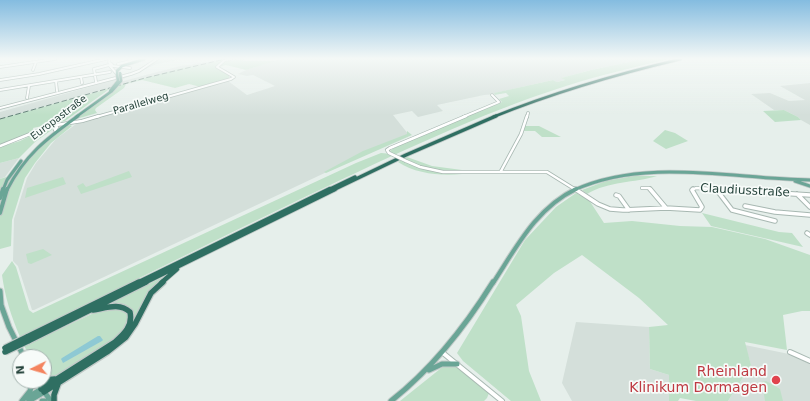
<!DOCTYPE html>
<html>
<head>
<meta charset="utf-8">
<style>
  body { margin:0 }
  #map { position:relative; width:810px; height:401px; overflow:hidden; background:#e6efeb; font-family:"DejaVu Sans",sans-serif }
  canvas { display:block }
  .north { position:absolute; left:12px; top:349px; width:40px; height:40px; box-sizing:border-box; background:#f7fbf9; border:1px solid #a3b1ad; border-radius:50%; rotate:265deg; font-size:11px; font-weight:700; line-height:16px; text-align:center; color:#24423a }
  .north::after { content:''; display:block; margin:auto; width:14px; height:18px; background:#f4845f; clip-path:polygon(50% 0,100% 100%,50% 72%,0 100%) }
</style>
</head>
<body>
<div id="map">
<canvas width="810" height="401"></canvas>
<div class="north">N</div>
</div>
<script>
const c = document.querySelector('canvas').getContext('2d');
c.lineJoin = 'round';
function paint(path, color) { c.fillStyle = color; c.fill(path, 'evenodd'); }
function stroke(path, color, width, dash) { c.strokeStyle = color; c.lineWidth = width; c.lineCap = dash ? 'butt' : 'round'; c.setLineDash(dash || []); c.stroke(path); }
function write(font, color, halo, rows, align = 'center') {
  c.font = font + ' "DejaVu Sans",sans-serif'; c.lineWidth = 3.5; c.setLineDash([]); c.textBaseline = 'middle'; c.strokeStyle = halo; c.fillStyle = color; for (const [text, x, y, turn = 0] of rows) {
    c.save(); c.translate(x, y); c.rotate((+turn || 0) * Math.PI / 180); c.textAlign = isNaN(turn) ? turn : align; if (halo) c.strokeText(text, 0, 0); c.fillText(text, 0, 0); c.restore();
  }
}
paint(new Path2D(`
  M158 59H183L157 64 112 84 180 66 226 59 146 78 0 119V112L128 76 140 71Z
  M280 59H642L587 71 562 78 565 80 557 82 553 80 495 93 496 94 484 95 437 105 443 111 418 117 412 111 393 115 409 135 384 145 34 310H32L18 266 13 261 14 219 27 178 36 163 56 139 76 124 228 81 247 95 275 86 253 75 247 76 238 74 248 69Z
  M810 83V125L801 120 798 117 784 110H774L751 94 770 93 789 101 805 100 780 86Z
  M19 158 5 177 0 179V163Z
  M576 322 649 327 650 369 669 375V401H572L562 383Z
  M745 345 789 354 810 362V401H728L751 365Z`), '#d4dfda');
paint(new Path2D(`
  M226 59 225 61 244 59 243 61H275L246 70 226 65 219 67 229 74V79L201 87 189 84 175 88 142 80 126 84 124 88 96 108 95 110 97 113 76 119 120 85 178 69Z
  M642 59H670C635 67 600 75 566 86 478 114 394 155 311 194 213 241 117 289 20 337 11 316 5 297 2 275L12 261 16 267 29 310 33 313 356 163 381 153 393 154 390 151 394 148 425 133 502 102 499 99 509 96 506 93 494 95 495 94 494 93 553 80 557 82 565 80 561 78 591 70Z
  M111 88 65 121 33 128 34 131 29 132 30 133 0 145V119Z
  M784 110 798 117 801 120 775 122 763 111Z
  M70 125 72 126 51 143 35 163 25 178 12 220 11 246 0 249V179L16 174 36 150 65 127Z
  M525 126H539L561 137H542L535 131H524Z
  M53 127 55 128 53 129 35 142 19 158 0 163V147L20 141 46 128Z
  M665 130 675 133 688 141 666 149 653 141Z
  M407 131 412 135 326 173 324 172 363 151 407 134Z
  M407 157 432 166 462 170V174C441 176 416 174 398 162Z
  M129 171 132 177 81 194 77 186 83 183 86 187Z
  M634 176H657C634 183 609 181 587 194L582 190 606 181Z
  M63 177 66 184 25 198 27 188Z
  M576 193 589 200 604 223 632 221 680 226 712 227 765 239 810 255V311H802L783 315 787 350 745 342 751 365 728 401H696L680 398 678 401H669V375L650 369 649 327 668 325 639 298 582 255 554 273 516 305 521 316 529 371 541 401H511L463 361 457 353 525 240 556 207Z
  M702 213 779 232 792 233 803 247 711 226Z
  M43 249 52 255 31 264 28 263 26 254Z
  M171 273C149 291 143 300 132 326L133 315 129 308 101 307Z
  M117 307 129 313 130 320 121 335 56 377 47 378 44 376V357H31L24 346 98 311Z
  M445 365 455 366 487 391 489 393 487 398 484 401H400Z
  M766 381 780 389 783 401H765L762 382Z`), '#bfe0c8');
paint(new Path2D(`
  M98 336H100L103 340 102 341 63 363 61 359 62 358Z`), '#8ec9d4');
const minorFar3 = new Path2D(`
  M109 59 110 66 117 74
  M109 62 113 66 130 68
  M118 64 139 59
  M0 67 55 59
  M33 70 36 62
  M81 77 82 83
  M0 80 39 74 106 59
  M56 81 57 91
  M96 82 94 69 109 65
  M0 90 110 72
  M27 98 29 86
  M0 108 131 74 139 71 157 59
  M96 117 231 79 234 77 217 67 225 60 231 59
  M463 117 499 102 492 95
  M527 117 528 113`);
const minorFar2 = new Path2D(`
  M52 126 57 127 55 130
  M0 146 50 126 82 121 99 116
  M389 153 387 150 390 148 466 116
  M406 161 420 167 443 172H547L576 190
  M501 171 521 134 527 116
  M642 188H649L651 190
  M715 188 717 190
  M692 190 696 188 734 190`);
const minorFar1 = new Path2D(`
  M575 189 598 204 610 209 623 210 666 208 700 210 702 207 692 190 693 189
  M650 189 666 208
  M716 189 732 210 775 221
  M718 189 810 195
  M797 194 810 207
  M616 195 619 196 629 210
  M745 206 775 212 810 215
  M807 233 810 235`);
const minor = new Path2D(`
  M790 352 810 361
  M443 353 502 401`);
const majorFar3 = new Path2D(`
  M117 74V71L122 66 144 59
  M76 117 112 91`);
const majorFar2 = new Path2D(`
  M795 181 810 186
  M3 190 7 180 21 161
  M7 190C25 155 46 139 78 116
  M574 190C647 157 733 179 810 180`);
const majorFar1 = new Path2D(`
  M0 198 3 189
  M0 213 7 189
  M493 283C516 248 536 208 576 189`);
const major = new Path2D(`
  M0 291 1 304
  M0 302 9 327 24 357
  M429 370 442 364H457
  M36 381 51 401
  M27 398 41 389
  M22 401 30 391 33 381
  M29 401 44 392
  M42 401H45
  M391 401C433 368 465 327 493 282`);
const highwayFar3 = new Path2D(`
  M493 117C555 92 617 74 681 59`);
const highwayFar2 = new Path2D(`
  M328 190 355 177
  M333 190 406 155 496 116`);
const highwayFar1 = new Path2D(`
  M137 283 330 189
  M144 283 335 189
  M161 283 177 269`);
const highway = new Path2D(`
  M27 337 139 282
  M28 341 146 282
  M44 380 55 379
  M41 389 115 342C124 334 133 326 130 312 119 302 106 308 93 310
  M44 392 107 352 126 337 135 324 151 293 163 282
  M54 401V395L58 384`);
stroke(minorFar3, '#a8b8b2', 3.5);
stroke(minorFar2, '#a8b8b2', 4);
stroke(minorFar1, '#a8b8b2', 5.5);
stroke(minor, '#a8b8b2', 6);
stroke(majorFar3, '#c2cac8', 4);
stroke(majorFar2, '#c2cac8', 4.5);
stroke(majorFar1, '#c2cac8', 6);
stroke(major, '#c2cac8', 7);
stroke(highwayFar3, '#c2cac8', 4);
stroke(highwayFar2, '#c2cac8', 5);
stroke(highwayFar1, '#c2cac8', 6);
stroke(highway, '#c2cac8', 8);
stroke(minorFar3, '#fff', 2);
stroke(minorFar2, '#fff', 2.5);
stroke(minorFar1, '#fff', 3.5);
stroke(minor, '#fff', 4);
stroke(majorFar3, '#6aa596', 2.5);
stroke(majorFar2, '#6aa596', 3);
stroke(majorFar1, '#6aa596', 4);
stroke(major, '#6aa596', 5);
stroke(highwayFar3, '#2f6f62', 2.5);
stroke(highwayFar2, '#2f6f62', 3.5);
stroke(highwayFar1, '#2f6f62', 4.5);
stroke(highway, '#2f6f62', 5.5);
stroke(new Path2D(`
  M0 119 145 78 225 59`), '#5f7d75', 1, [5.5, 2.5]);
const minorBridge = new Path2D(`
  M389 153 406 161`);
const majorBridge = new Path2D(`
  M110 91 118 81 117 74
  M112 91 121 81 120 73`);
const highwayBridge = new Path2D(`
  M5 348 27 337
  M5 352 28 341`);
stroke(minorBridge, '#a8b8b2', 4, []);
stroke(majorBridge, '#c2cac8', 4, []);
stroke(highwayBridge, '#c2cac8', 8, []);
stroke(minorBridge, '#fff', 2.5);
stroke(majorBridge, '#6aa596', 2.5);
stroke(highwayBridge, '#2f6f62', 5.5);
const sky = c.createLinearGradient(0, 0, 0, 115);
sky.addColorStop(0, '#84bce0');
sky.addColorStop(0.51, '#f4f8f6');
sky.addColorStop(1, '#f4f8f600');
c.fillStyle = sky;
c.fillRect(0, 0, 810, 115);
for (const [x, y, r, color] of [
  [776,380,5,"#e0444e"]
]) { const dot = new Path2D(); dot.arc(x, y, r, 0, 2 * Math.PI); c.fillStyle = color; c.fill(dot); stroke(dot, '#f7fbf9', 1.5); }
write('10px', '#24423a', '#f7fbf9', [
  ["Parallelweg",141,104,-16],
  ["Europastraße",59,118,-37]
]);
write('12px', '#24423a', '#f7fbf9', [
  ["Claudiusstraße",745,191,3]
]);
write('14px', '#be3a42', '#f7fbf9', [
  ["Rheinland",767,372],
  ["Klinikum Dormagen",767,388]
], 'right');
</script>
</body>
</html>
